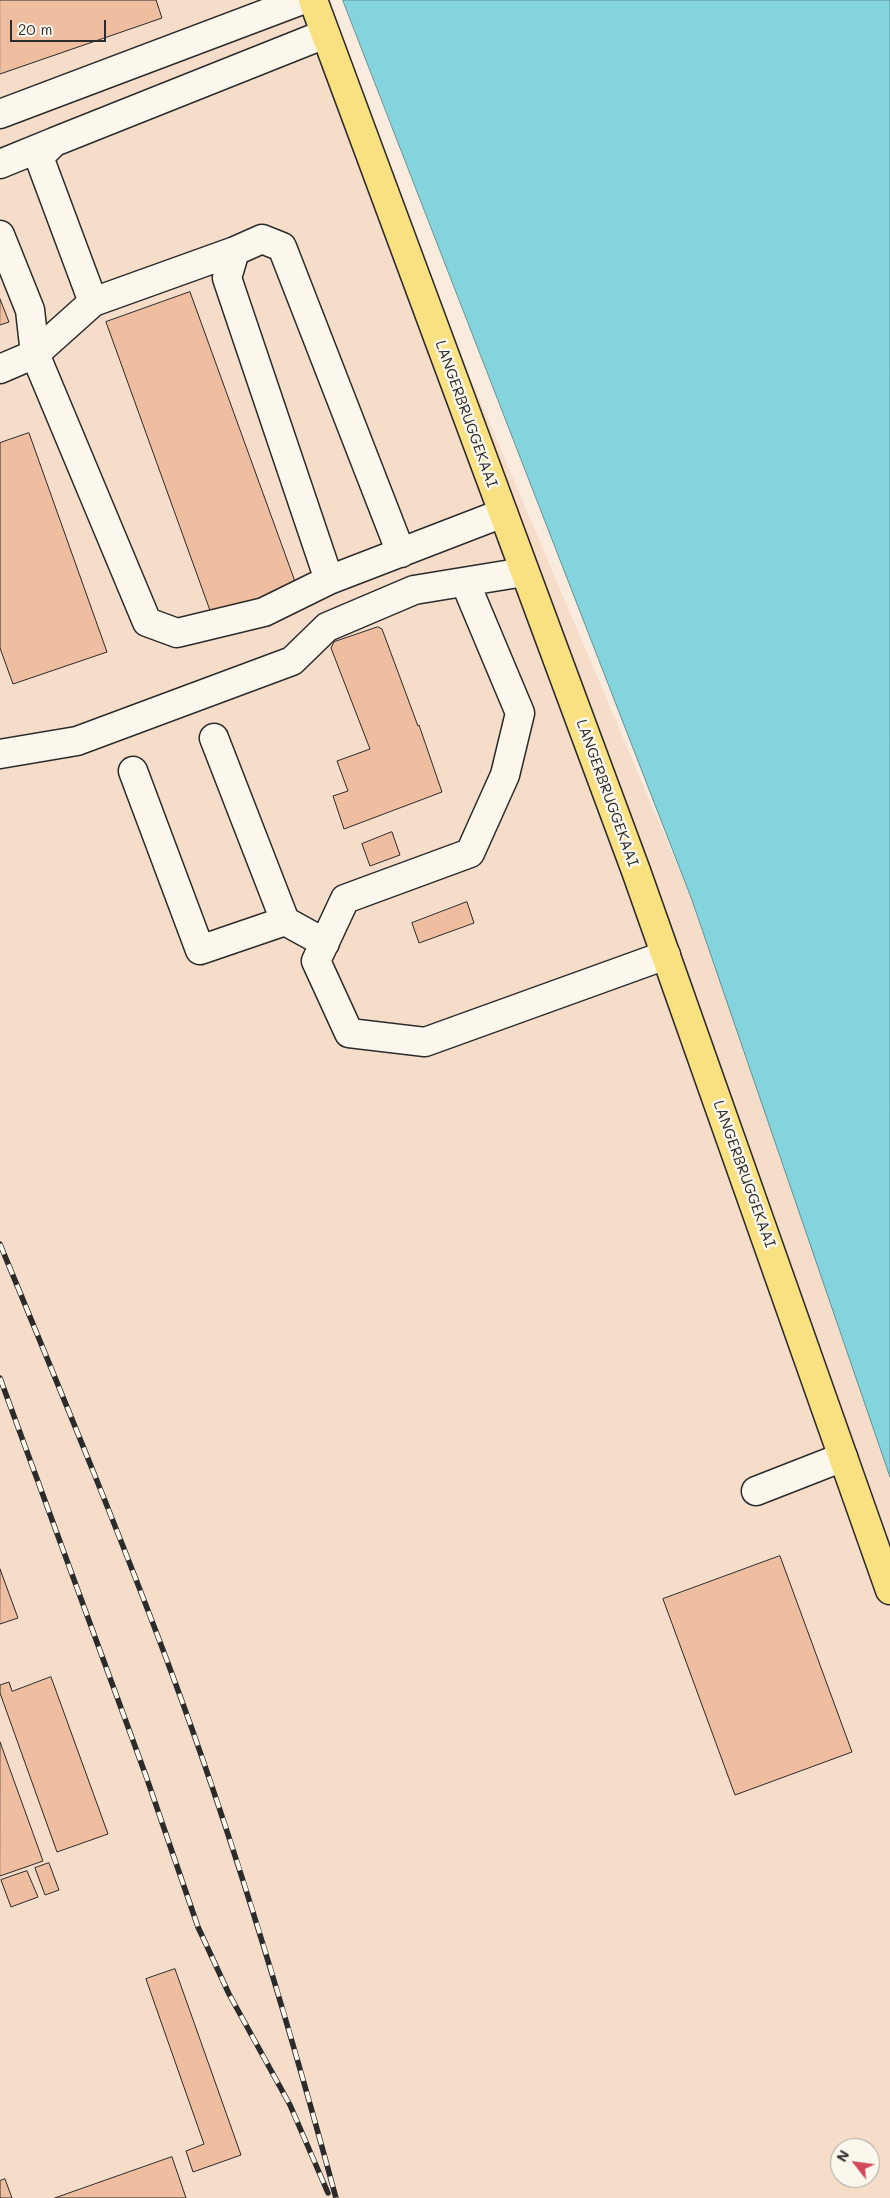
<!DOCTYPE html>
<html>
<head>
<meta charset="utf-8">
<style>
  body { margin:0 }
  #map { position:relative; width:890px; height:2198px; overflow:hidden; background:#f9ebdd; font-family:Mali,sans-serif }
  canvas { display:block }
  .north { position:absolute; left:830px; top:2138px; width:50px; height:50px; box-sizing:border-box; background:#fbf7ec; border:1px solid #a8a59f; border-radius:50%; rotate:300deg; font-size:14px; font-weight:700; line-height:20px; text-align:center; color:#2b2b2b }
  .north::after { content:''; display:block; margin:auto; width:18px; height:22px; background:#d1495b; clip-path:polygon(50% 0,100% 100%,50% 72%,0 100%) }
  .scale { position:absolute; left:10px; top:20px; width:96px; height:22px; box-sizing:border-box; border:2px solid #2b2b2b; border-top:0; padding-left:6px; font-size:15px; line-height:18px; white-space:nowrap; color:#2b2b2b; -webkit-text-stroke:4px #fbf7ec; paint-order:stroke }
</style>
</head>
<body>
<div id="map">
<canvas width="890" height="2198"></canvas>
<div class="north">N</div>
<div class="scale">20 m</div>
</div>
<script>
const c = document.querySelector('canvas').getContext('2d');
c.lineJoin = 'round';
function paint(path, color) { c.fillStyle = color; c.fill(path, 'evenodd'); }
function stroke(path, color, width, dash) { c.strokeStyle = color; c.lineWidth = width; c.lineCap = dash ? 'butt' : 'round'; c.setLineDash(dash || []); c.stroke(path); }
function write(font, color, halo, rows, align = 'center') {
  c.font = font + ' Mali,sans-serif'; c.lineWidth = 5; c.setLineDash([]); c.textBaseline = 'middle'; c.strokeStyle = halo; c.fillStyle = color; for (const [text, x, y, turn = 0] of rows) {
    c.save(); c.translate(x, y); c.rotate((+turn || 0) * Math.PI / 180); c.textAlign = isNaN(turn) ? turn : align; if (halo) c.strokeText(text, 0, 0); c.fillText(text, 0, 0); c.restore();
  }
}
paint(new Path2D(`
  M0 0H310L692 900 890 1477V2198H0ZM840 2148H870V2178H840Z`), '#f6ddca');
const water = new Path2D(`
  M343 0H890V1477L692 900Z`);
paint(water, '#83d4dd');
stroke(water, '#609096', 1);
const building = new Path2D(`
  M0 0H156L162 18 0 74Z
  M190 292 297 587 212 616 106 322Z
  M0 299 9 322 0 325Z
  M29 433 107 652 13 684 0 648V443Z
  M378 627 382 629 418 726 419 725 442 792 344 829 333 796 348 791 337 761 370 749 331 648 334 642Z
  M392 832 400 855 370 866 362 844Z
  M467 902 474 923 419 943 412 923Z
  M780 1556 852 1752 735 1795 663 1599Z
  M0 1569 18 1618 0 1624Z
  M51 1677 108 1834 57 1852 0 1693V1685L9 1682 12 1691Z
  M0 1742 43 1861 0 1876Z
  M49 1863 59 1890 45 1895 35 1868Z
  M27 1871 38 1897 11 1907 1 1880Z
  M175 1969 241 2155 193 2172 186 2151 204 2144 146 1979Z
  M172 2157 186 2198H55Z
  M5 2179 12 2198H0V2181Z`);
paint(building, '#efbd9f');
stroke(building, '#2b2b2b', 1);
const minor = new Path2D(`
  M0 114 302 0
  M0 164 54 142
  M0 235 30 310 35 354 147 622 177 633 264 612 329 580 503 513
  M235 251 93 302 39 157 54 142 325 34
  M0 369 35 354 93 302
  M329 580 227 278 235 251 262 239 282 247 401 553
  M465 582 520 713 505 775 470 853 345 899 316 961 349 1033 425 1042 666 955
  M214 738 285 921 325 943
  M0 754 77 741 292 661 327 627 414 590 524 572
  M133 771 200 950 285 921
  M756 1491 843 1457`);
const major = new Path2D(`
  M313 0 636 871 890 1590`);
stroke(minor, '#2b2b2b', 31);
stroke(major, '#2b2b2b', 31);
stroke(minor, '#fbf7ec', 28);
stroke(major, '#f9e181', 28);
const rail = new Path2D(`
  M0 1244C59 1387 118 1529 172 1674 236 1846 288 2021 336 2198
  M0 1378 146 1776 198 1927 229 1994 290 2105 328 2193`);
stroke(rail, '#2b2b2b', 5.5);
stroke(rail, '#fbf7ec', 4, [11]);
write('15px', '#2b2b2b', '#fbf7ec', [
  ["LANGERBRUGGEKAAI",466,414,70],
  ["LANGERBRUGGEKAAI",607,793,70],
  ["LANGERBRUGGEKAAI",744,1174,70]
]);
</script>
</body>
</html>
